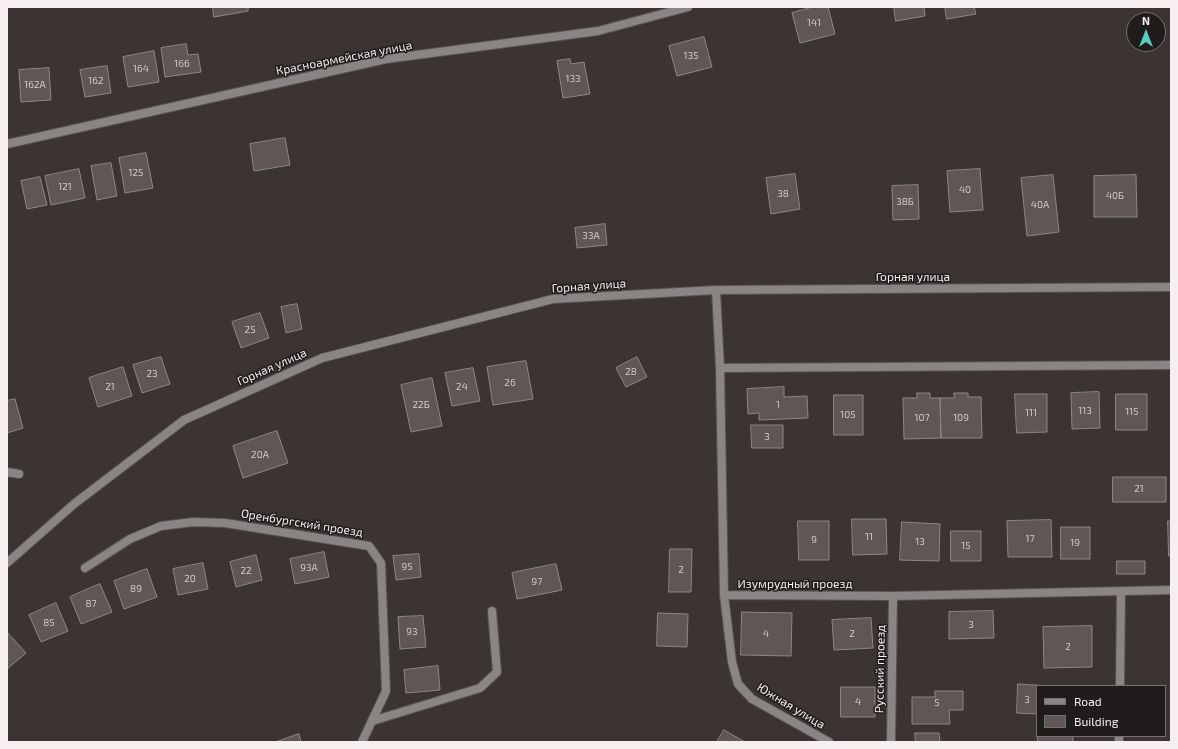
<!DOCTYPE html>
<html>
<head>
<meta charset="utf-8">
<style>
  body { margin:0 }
  #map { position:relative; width:1178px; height:749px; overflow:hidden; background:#3b3432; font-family:"Exo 2",sans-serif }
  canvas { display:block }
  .frame { position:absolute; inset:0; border:8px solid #f5f0ef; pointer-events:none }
  .legend { position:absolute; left:1036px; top:685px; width:130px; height:52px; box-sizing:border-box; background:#201c1c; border:1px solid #757170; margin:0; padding:5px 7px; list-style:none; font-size:12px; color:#f5f0ef }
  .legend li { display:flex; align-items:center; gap:8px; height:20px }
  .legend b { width:20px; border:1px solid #757170 }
  .north { position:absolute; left:1126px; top:12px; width:40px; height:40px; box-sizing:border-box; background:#201c1c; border:1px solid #757170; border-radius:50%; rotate:0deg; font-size:11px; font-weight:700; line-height:16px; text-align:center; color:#f5f0ef }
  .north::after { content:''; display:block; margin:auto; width:14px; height:18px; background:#59cebe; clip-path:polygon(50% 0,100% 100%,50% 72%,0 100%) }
</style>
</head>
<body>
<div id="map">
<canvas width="1178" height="749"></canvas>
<div class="frame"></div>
<ul class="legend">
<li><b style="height:5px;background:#898584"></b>Road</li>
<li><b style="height:11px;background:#5f5655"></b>Building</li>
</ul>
<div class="north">N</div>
</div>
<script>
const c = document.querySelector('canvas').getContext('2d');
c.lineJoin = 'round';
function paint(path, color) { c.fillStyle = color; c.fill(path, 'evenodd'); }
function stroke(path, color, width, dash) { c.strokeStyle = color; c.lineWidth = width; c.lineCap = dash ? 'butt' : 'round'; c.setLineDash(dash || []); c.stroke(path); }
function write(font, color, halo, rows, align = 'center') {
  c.font = font + ' "Exo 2",sans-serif'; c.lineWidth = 3; c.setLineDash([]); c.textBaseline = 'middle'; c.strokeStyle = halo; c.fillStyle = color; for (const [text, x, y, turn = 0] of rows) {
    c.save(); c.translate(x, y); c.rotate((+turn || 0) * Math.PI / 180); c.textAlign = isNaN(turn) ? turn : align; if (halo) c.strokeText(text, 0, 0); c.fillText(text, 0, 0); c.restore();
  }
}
const building = new Path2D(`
  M213 7H248V11L214 17Z
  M813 7H828L835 34 800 43 792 13Z
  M894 7H924L925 16 896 21Z
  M945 7H974L976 14 947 19Z
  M704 37 712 67 677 76 669 46Z
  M186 44 188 55 198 54 201 72 165 77 161 48Z
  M154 51 159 82 128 87 123 57Z
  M570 59 571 64 584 62 590 94 563 98 557 61Z
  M107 66 111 93 85 97 80 70Z
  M49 68 51 100 21 102 19 70Z
  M285 138 290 165 254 171 250 144Z
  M146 153 153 188 125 193 119 158Z
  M111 163 117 196 97 200 91 166Z
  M79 169 85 198 51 205 45 176Z
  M980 169 983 210 950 212 947 171Z
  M795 174 800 209 771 214 766 178Z
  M1053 175 1059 232 1027 236 1021 178Z
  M1136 175 1137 217H1094V176Z
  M40 177 47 205 27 209 21 181Z
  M918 185 919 219 893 220 892 186Z
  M605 224 607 245 577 248 575 228Z
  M297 304 302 329 286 333 281 307Z
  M260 313 269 338 241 348 232 322Z
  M161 357 170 384 142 393 133 365Z
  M637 357 647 377 626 387 616 368Z
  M526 361 533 399 493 405 487 367Z
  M123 367 132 396 98 407 89 378Z
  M473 368 480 401 452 406 445 373Z
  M432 378 442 426 411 432 401 385Z
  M784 387V397L807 396 808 418 759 420V413L748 414 747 389Z
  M1099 392 1100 428 1072 429 1071 393Z
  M917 393H930V398H940L941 438 904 439 903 398H917Z
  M954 393H968V397H981L982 438H941L940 398H954Z
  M1015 394H1047V432L1017 433Z
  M1116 394H1147V430H1116Z
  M834 395H863V435H834Z
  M15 399 23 428 7 433V401Z
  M751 425H783V448H752Z
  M277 431 288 463 243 478 233 446Z
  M1113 477H1166V502H1113Z
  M852 519H886L887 554 853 555Z
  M1051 520 1052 557H1008L1007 521Z
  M798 521H829V560H799Z
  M1168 521H1171V556H1169Z
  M902 522 940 524 939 561 900 560Z
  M1061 527H1090V559H1061Z
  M951 531H981V561H951Z
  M670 549H692L691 592H669Z
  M324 552 329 577 295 584 290 559Z
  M419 554 421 577 396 580 393 556Z
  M256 555 262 580 236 587 230 562Z
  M1117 561H1145V574H1117Z
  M203 563 208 589 178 595 173 569Z
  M556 564 562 590 517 599 512 573Z
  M147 569 157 597 124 609 114 581Z
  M100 584 112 612 81 624 70 597Z
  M56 603 68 631 41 642 29 615Z
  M993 611 994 638 949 639V612Z
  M742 612 792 613 791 656 741 655Z
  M658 613 688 614 687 647 657 646Z
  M423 616 426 647 400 649 398 617Z
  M871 618 873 648 834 650 832 620Z
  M1092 626V667L1044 668 1043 627Z
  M7 632 26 653 7 669Z
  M438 666 440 690 406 693 404 670Z
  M1018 684 1050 686H1037V714L1017 713Z
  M841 687H875V717H841Z
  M935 691H963V710H949L950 724H912V697H935Z
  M724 730 745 742H717Z
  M915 733H939L940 742H916Z
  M299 734 301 742H276Z
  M1038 736H1073V742H1038Z`);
paint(building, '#5f5655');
stroke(building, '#908785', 1);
const service = new Path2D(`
  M372 721 480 688 497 672 492 611`);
const minor = new Path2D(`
  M7 144 386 59 598 31 688 7
  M716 290 720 368 724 595 893 596 1171 590
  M720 368 1171 365
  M7 472 19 474
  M85 568 130 539 161 526 193 522 225 523 369 546 381 563 386 691 362 742
  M724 595 732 662 738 684 752 699 829 742
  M1120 686 1121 592
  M891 742 893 596
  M1119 742V736`);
const tertiary = new Path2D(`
  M7 563 74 504 184 420 322 358 553 299 716 290 1171 287`);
stroke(service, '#595250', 10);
stroke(minor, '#595250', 10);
stroke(tertiary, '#595250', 10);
stroke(service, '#898584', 8);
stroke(minor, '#898584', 8);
stroke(tertiary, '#898584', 8);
write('10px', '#d0cac8', null, [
  ["141",814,23],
  ["135",691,56],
  ["166",182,64],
  ["164",141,69],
  ["133",573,79],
  ["162",96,81],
  ["162А",35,85],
  ["125",136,173],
  ["121",65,187],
  ["40",965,190],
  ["38",783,194],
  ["40Б",1115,196],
  ["38Б",905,202],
  ["40А",1040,205],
  ["33А",591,236],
  ["25",250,330],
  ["28",631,372],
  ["23",152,374],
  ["26",510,383],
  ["21",110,387],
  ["24",462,387],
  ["22Б",421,405],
  ["1",778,405],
  ["113",1085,411],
  ["115",1132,412],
  ["111",1031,413],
  ["105",848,415],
  ["107",922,418],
  ["109",961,418],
  ["3",767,437],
  ["20А",260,455],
  ["21",1139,489],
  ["11",869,537],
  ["17",1030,539],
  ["9",814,540],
  ["13",920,542],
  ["19",1075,543],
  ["15",966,546],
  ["95",407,567],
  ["93А",309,568],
  ["2",681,570],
  ["22",246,571],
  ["20",190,579],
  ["97",537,582],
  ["89",136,589],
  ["87",91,604],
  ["85",49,623],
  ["3",971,625],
  ["93",412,632],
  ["4",766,634],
  ["2",852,634],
  ["2",1068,647],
  ["3",1027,700],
  ["4",858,702],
  ["5",937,703]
]);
write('12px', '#f5f0ef', '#201c1c', [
  ["Красноармейская улица",344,58,-11],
  ["Горная улица",913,277],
  ["Горная улица",589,286,-4],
  ["Горная улица",272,367,-24],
  ["Оренбургский проезд",302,523,9],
  ["Изумрудный проезд",795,584],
  ["Русский проезд",880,669,-89],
  ["Южная улица",791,706,31]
]);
</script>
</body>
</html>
